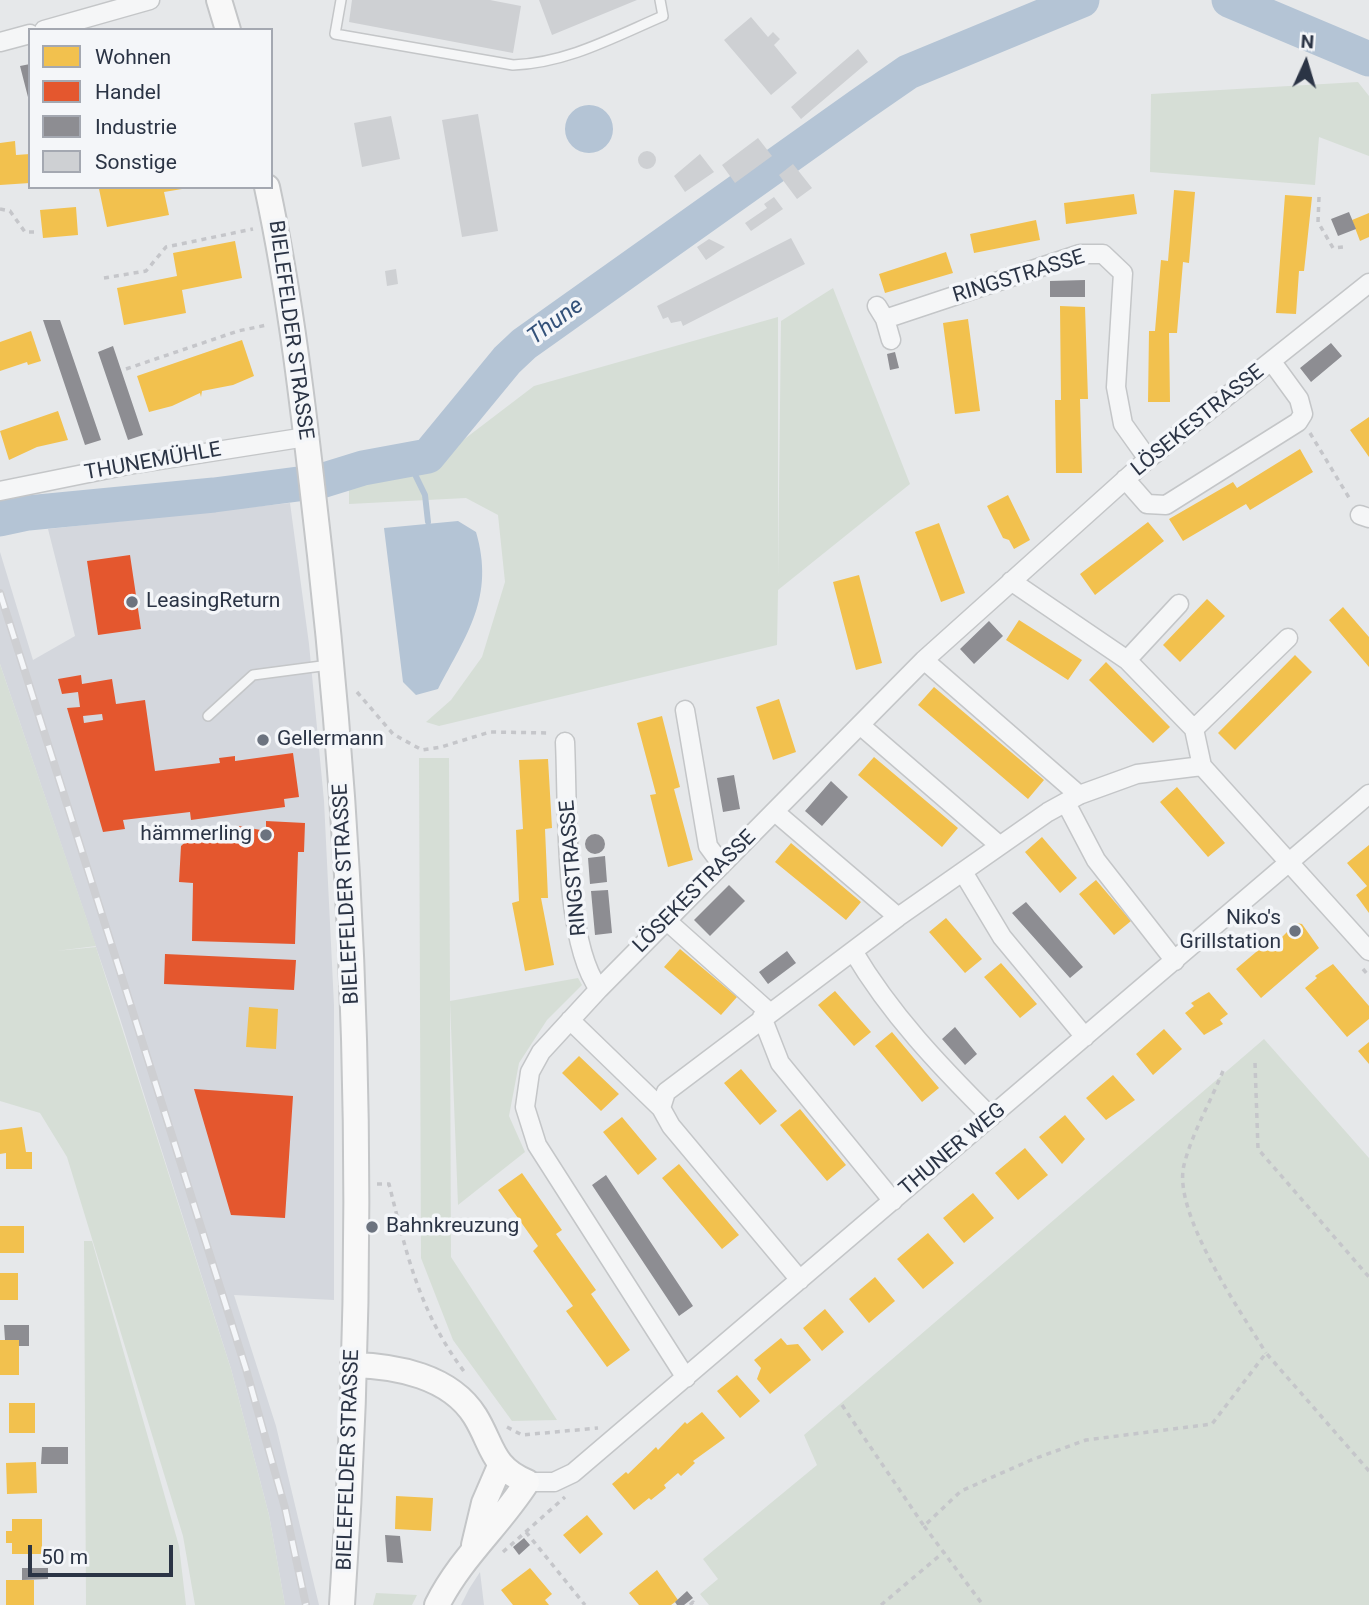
<!DOCTYPE html>
<html>
<head>
<meta charset="utf-8">
<style>
  body { margin:0 }
  #map { position:relative; width:1369px; height:1605px; overflow:hidden; background:#e6e8ea; font-family:Roboto,sans-serif }
  canvas { display:block }
  .legend { position:absolute; left:28px; top:28px; width:245px; height:161px; box-sizing:border-box; background:#f4f6f9; border:2px solid #a4a8b1; margin:0; padding:9px 12px; list-style:none; font-size:21px; color:#2b3445 }
  .legend li { display:flex; align-items:center; gap:14px; height:35px }
  .legend b { width:35px; border:2px solid #a4a8b1 }
  .north { position:absolute; left:1271px; top:28px; width:70px; height:70px; -webkit-text-stroke:5px #f4f6f9; paint-order:stroke; rotate:4deg; font-size:19px; font-weight:700; line-height:28px; text-align:center; color:#2b3445 }
  .north::after { content:''; display:block; margin:auto; width:24px; height:32px; background:#2b3445; clip-path:polygon(50% 0,100% 100%,50% 72%,0 100%) }
  .scale { position:absolute; left:28px; top:1545px; width:145px; height:32px; box-sizing:border-box; border:4px solid #2b3445; border-top:0; padding-left:9px; font-size:21px; line-height:24px; white-space:nowrap; color:#2b3445; -webkit-text-stroke:5px #f4f6f9; paint-order:stroke }
</style>
</head>
<body>
<div id="map">
<canvas width="1369" height="1605"></canvas>
<ul class="legend">
<li><b style="height:19px;background:#f2c14e"></b>Wohnen</li>
<li><b style="height:19px;background:#e4572e"></b>Handel</li>
<li><b style="height:19px;background:#8d8d92"></b>Industrie</li>
<li><b style="height:19px;background:#ced0d3"></b>Sonstige</li>
</ul>
<div class="north">N</div>
<div class="scale">50 m</div>
</div>
<script>
const c = document.querySelector('canvas').getContext('2d');
c.lineJoin = 'round';
function paint(path, color) { c.fillStyle = color; c.fill(path, 'evenodd'); }
function stroke(path, color, width, dash) { c.strokeStyle = color; c.lineWidth = width; c.lineCap = dash ? 'butt' : 'round'; c.setLineDash(dash || []); c.stroke(path); }
function write(font, color, halo, rows, align = 'center') {
  c.font = font + ' Roboto,sans-serif'; c.lineWidth = 7; c.setLineDash([]); c.textBaseline = 'middle'; c.strokeStyle = halo; c.fillStyle = color; for (const [text, x, y, turn = 0] of rows) {
    c.save(); c.translate(x, y); c.rotate((+turn || 0) * Math.PI / 180); c.textAlign = isNaN(turn) ? turn : align; if (halo) c.strokeText(text, 0, 0); c.fillText(text, 0, 0); c.restore();
  }
}
paint(new Path2D(`
  M290 503 309 644 324 801 334 1005V1300L234 1295 276 1426 319 1605H285L269 1515 231 1369 117 1009 0 664V552L33 660 75 636 48 529Z
  M480 1572 484 1605H461L469 1589Z`), '#d4d7dd');
paint(new Path2D(`
  M1358 82 1369 96V156L1319 137 1315 185 1150 172 1151 94Z
  M833 288 910 484 778 590 777 645 439 726 426 722 451 700 482 657 505 582 498 515 466 498 349 504V487L433 463 534 386 778 317V578L781 321Z
  M0 664 96 946 56 951 96 947 231 1369 269 1515 285 1605H195L183 1536 67 1157 40 1113 0 1101Z
  M419 758H449L450 1001 578 978 582 985 547 1020 519 1063 509 1116 525 1152 458 1205 450 1002 451 1257 557 1420 512 1421 453 1340 421 1258Z
  M1264 1039 1369 1158V1605H709L700 1594 718 1579 703 1559 817 1465 804 1435Z
  M84 1241H92L179 1546 186 1605H86Z
  M376 1593 417 1595 412 1605H373Z`), '#d6ded6');
paint(new Path2D(`
  M565 129a24 24 0 1 1 48 0a24 24 0 1 1-48 0Z
  M458 521 476 532C495 597 467 634 438 689L416 695 403 682 384 528Z`), '#b4c4d5');
paint(new Path2D(`
  M15 141 16 155 30 154V183L0 185V143Z
  M111 187H182V189L164 192 169 215 107 227 99 189Z
  M1174 190 1195 192 1189 263 1183 262 1177 333H1169L1170 402H1148L1149 331H1155L1161 260 1168 261Z
  M1134 194 1137 214 1066 224 1064 203Z
  M1285 195 1312 197 1304 271H1299L1296 314 1276 313Z
  M76 207 78 235 43 238 40 210Z
  M1369 213V237L1360 241 1352 220Z
  M1036 220 1040 240 974 253 970 234Z
  M235 241 242 278 182 290 186 313 124 325 117 288 177 276 173 253Z
  M946 252 953 273 885 293 879 274Z
  M1060 306 1085 307 1088 399H1080L1082 473H1056L1055 400H1061Z
  M968 319 980 411 955 414 943 323Z
  M31 331 41 361 28 365 27 362 0 371V342Z
  M242 340 254 376 233 385 202 391 201 397 200 393 172 406 149 412 137 376Z
  M58 411 68 440 37 447 9 460 0 431Z
  M1369 417V457L1350 430Z
  M1300 449 1313 472 1250 510 1246 504 1183 541 1169 519 1233 482 1237 488Z
  M1008 495 1030 540 1014 549 1009 540 1003 538 987 506Z
  M1148 522 1164 541 1095 595 1080 574Z
  M939 523 965 593 941 602 915 532Z
  M859 575 882 663 856 670 833 582Z
  M1207 599 1225 616 1180 662 1163 645Z
  M1343 607 1369 637V667L1329 620Z
  M1019 620 1082 660 1068 680 1006 640Z
  M1295 655 1312 672 1235 750 1218 733Z
  M1106 662 1170 727 1153 743 1089 680Z
  M934 687 1044 780 1028 799 918 705Z
  M779 699 796 752 773 760 756 707Z
  M662 716 680 787 674 789 693 860 668 867 650 795 656 794 637 723Z
  M874 757 958 828 942 847 858 775Z
  M548 759 552 828 545 829 548 898H541L554 965 525 971 512 903 519 901 516 830 523 829 519 760Z
  M1177 787 1225 843 1208 857 1160 802Z
  M1042 837 1077 878 1060 893 1025 852Z
  M791 843 861 902 846 920 775 862Z
  M1369 845V913L1356 895 1367 886 1347 863Z
  M1096 880 1131 921 1114 935 1079 894Z
  M946 918 982 959 965 973 929 932Z
  M1296 923 1302 924 1319 948 1261 998 1236 969 1275 936 1282 937Z
  M680 949 737 997 721 1015 664 967Z
  M1001 963 1037 1004 1020 1018 984 977Z
  M1333 964 1369 1006V1019L1347 1037 1305 988 1317 978 1315 976Z
  M835 991 871 1032 854 1046 818 1005Z
  M1209 992 1228 1014 1220 1020 1223 1024 1204 1035 1185 1013 1194 1006 1191 1003Z
  M249 1007 278 1009 276 1049 246 1047Z
  M1164 1029 1182 1049 1153 1075 1136 1054Z
  M892 1032 939 1088 922 1102 875 1046Z
  M1369 1042V1064L1358 1051Z
  M579 1056 619 1094 601 1111 562 1073Z
  M741 1069 777 1111 760 1125 724 1083Z
  M1113 1075 1135 1100 1106 1120 1086 1098Z
  M800 1109 846 1165 827 1181 780 1125Z
  M1065 1115 1085 1139 1062 1164 1039 1137Z
  M622 1117 657 1159 638 1175 603 1132Z
  M22 1127 26 1152H32V1169H6V1153L0 1154V1130Z
  M1025 1148 1048 1175 1018 1200 995 1173Z
  M679 1164 739 1235 722 1249 662 1178Z
  M522 1173 562 1230 556 1234 596 1290 591 1294 630 1350 607 1367 566 1311 573 1306 533 1251 538 1246 498 1190Z
  M973 1193 994 1218 964 1243 943 1218Z
  M0 1226H24V1253H0Z
  M928 1233 954 1263 923 1289 897 1259Z
  M0 1273H18V1300H0Z
  M875 1277 895 1301 869 1323 849 1299Z
  M825 1309 844 1332 822 1351 803 1328Z
  M781 1338 787 1345 798 1344 811 1360 770 1394 757 1379 761 1368 754 1360Z
  M0 1340H19V1375H0Z
  M737 1375 760 1401 740 1418 717 1391Z
  M9 1403H35V1433H9Z
  M702 1412 725 1438 693 1461 695 1463 681 1476 678 1473 664 1485 666 1488 651 1500 649 1498 634 1510 612 1484 626 1472 628 1474 656 1447 658 1450 685 1422 687 1424Z
  M36 1462 37 1493 7 1494 6 1463Z
  M396 1496 433 1498 431 1531 395 1529Z
  M587 1515 603 1534 580 1554 563 1535Z
  M12 1519H42V1554H12V1543H6V1531H12Z
  M530 1568 552 1594 545 1600 549 1605H513L501 1590Z
  M657 1570 678 1600 671 1605H639L629 1593Z
  M6 1580H34V1605H6Z`), '#f2c14e');
paint(new Path2D(`
  M130 555 141 629 98 635 87 561Z
  M81 675 82 684 112 679 116 704 145 700 155 771 220 763 219 758 235 756V761L293 753 299 797 284 799 285 807 191 820 190 812 123 820 125 829 103 832 67 708 80 707 78 692 62 694 58 679ZM102 714 103 720 84 723 83 716Z
  M266 821 305 823 304 852H298L295 944 192 941 193 883 179 882 181 846 192 836 239 837V826L266 831Z
  M165 954 296 960 294 990 164 984Z
  M194 1089 293 1096 285 1218 231 1215Z`), '#e4572e');
paint(new Path2D(`
  M30 64V100L29 101 20 66Z
  M1349 212 1356 229 1338 236 1331 219Z
  M1085 280V297H1050V281Z
  M43 320H60L101 440 85 445Z
  M1331 343 1342 356 1311 382 1300 368Z
  M113 346 143 435 128 440 98 352Z
  M895 352 899 368 890 370 887 354Z
  M989 621 1003 636 974 664 960 649Z
  M734 775 740 809 723 812 717 778Z
  M831 781 848 797 822 826 805 811Z
  M585 844a10 10 0 1 1 20 0a10 10 0 1 1-20 0Z
  M605 856 607 882 590 884 588 858Z
  M729 885 745 901 710 936 694 920Z
  M608 890 612 933 595 935 591 891Z
  M1026 902 1083 967 1070 978 1012 913Z
  M787 951 796 963 768 984 759 972Z
  M955 1027 977 1054 965 1065 942 1039Z
  M606 1175 693 1306 679 1316 592 1185Z
  M4 1325H29V1346H19V1340H5Z
  M42 1447H68V1464H41Z
  M385 1535 400 1536 403 1563 387 1562Z
  M524 1538 530 1545 519 1555 513 1547Z
  M22 1568H48V1579L22 1580Z
  M687 1591 693 1598 684 1605H677L675 1602Z`), '#8d8d92');
stroke(new Path2D(`
  M408 460 425 495 428 522`), '#b4c4d5', 6);
stroke(new Path2D(`
  M1229 0 1369 59
  M0 519 28 513 214 495 321 481 363 468 428 456 507 360 524 344 859 106 908 72 1082 0`), '#b4c4d5', 35);
paint(new Path2D(`
  M352 0H490L521 6 513 53 349 22Z
  M539 0H637L552 35Z
  M751 17 768 37 773 32 780 39 774 45 797 73 771 95 724 40Z
  M858 49 868 62 801 119 791 107Z
  M478 114 498 231 462 237 442 120Z
  M391 116 400 159 362 167 354 123Z
  M758 138 772 156 735 183 722 165Z
  M638 160a9 9 0 1 1 18 0a9 9 0 1 1-18 0Z
  M700 154 714 172 685 192 674 176Z
  M793 164 812 188 797 199 779 175Z
  M774 197 783 209 751 231 745 223 767 208 764 204Z
  M791 238 805 264 683 326 681 321 671 323 668 317 663 319 657 306Z
  M709 239 725 247 706 260 697 247Z
  M396 269 398 284 387 286 385 271Z`), '#ced0d3');
const service = new Path2D(`
  M341 0 335 34 513 65C567 63 614 37 663 16L660 0
  M208 716 253 675 329 665`);
const minor = new Path2D(`
  M44 30 150 0
  M0 42 30 34
  M877 306 885 319 1080 254H1103L1123 273 1116 387 1123 424 1148 459
  M885 319 891 340
  M1125 479 1147 504 1166 505 1298 422 1303 414 1299 399 1272 362
  M0 491 128 465 306 437
  M1360 515 1369 518
  M1011 581 1127 660 1194 729 1202 766 1369 951
  M924 660 1079 795
  M1127 660 1179 604
  M685 710 708 846 722 865
  M860 725 999 845
  M1194 729 1288 638
  M565 742C568 804 563 941 599 989
  M1066 803 1096 860 1175 961
  M775 812 898 917
  M963 872 1002 937 1085 1037
  M667 921 769 1012
  M853 951C891 1015 939 1065 991 1117
  M762 1017 780 1063 893 1201
  M570 1020 661 1108
  M800 1280 671 1126 661 1108 666 1092 898 917 1048 812 1079 795 1137 774 1202 766
  M686 1378 537 1145 525 1107 530 1072 541 1052 599 989 924 660 1148 459 1369 283
  M527 1482H554L573 1473 1369 794`);
const secondary = new Path2D(`
  M219 0 228 30
  M267 187C293 308 306 432 320 555 359 904 367 1255 342 1605
  M353 1365C396 1366 450 1376 475 1416 493 1445 491 1467 527 1482 499 1526 461 1557 437 1605
  M474 1545 484 1503 500 1466`);
stroke(service, '#c4c6c8', 12);
stroke(minor, '#c4c6c8', 21);
stroke(secondary, '#c4c6c8', 28);
stroke(new Path2D(`
  M1319 197 1318 222 1333 248 1343 247
  M0 209 10 211 25 232H36
  M104 278 146 271 166 247 253 229
  M126 369 238 331 267 325
  M1310 433 1351 501
  M357 692 393 734 422 750 441 747 490 732 550 733
  M1363 969 1369 976
  M1255 1063 1258 1149 1369 1277
  M1223 1071C1211 1101 1192 1133 1184 1165 1172 1213 1241 1312 1266 1353
  M377 1184H389C407 1256 420 1314 466 1374
  M842 1405 924 1526 961 1491 1031 1460 1086 1440 1212 1424 1266 1353 1369 1471
  M507 1427 522 1435 598 1428
  M924 1526 983 1605
  M526 1532 585 1605
  M503 1552 565 1497
  M690 1605 693 1602 695 1605
  M881 1605 945 1551`), '#c5c6ca', 3.5, [5, 5]);
stroke(service, '#f5f6f7', 9);
stroke(minor, '#f5f6f7', 18);
stroke(secondary, '#f8f8f8', 24);
const rail = new Path2D(`
  M0 593 246 1369 285 1508 306 1605`);
stroke(rail, '#cecfd2', 8);
stroke(rail, '#f4f6f9', 5, [16]);
for (const [x, y, r, color] of [
  [132,602,7,"#6c737f"],
  [263,740,7,"#6c737f"],
  [266,835,7,"#6c737f"],
  [1295,931,7,"#6c737f"],
  [372,1227,7,"#6c737f"]
]) { const dot = new Path2D(); dot.arc(x, y, r, 0, 2 * Math.PI); c.fillStyle = color; c.fill(dot); stroke(dot, '#f4f6f9', 2.5); }
write('21px', '#2b3445', '#f4f6f9', [
  ["RINGSTRASSE",1019,277,-17],
  ["BIELEFELDER STRASSE",290,330,82],
  ["LÖSEKESTRASSE",1198,421,-39],
  ["THUNEMÜHLE",153,462,-10],
  ["RINGSTRASSE",574,868,-95],
  ["LÖSEKESTRASSE",695,892,-45],
  ["BIELEFELDER STRASSE",347,894,-93],
  ["THUNER WEG",953,1150,-40],
  ["BIELEFELDER STRASSE",349,1460,-88]
]);
write('21px', '#2b3445', '#f4f6f9', [
  ["LeasingReturn",146,602],
  ["Gellermann",277,740],
  ["hämmerling",252,835,"right"],
  ["Niko's",1281,919,"right"],
  ["Grillstation",1281,943,"right"],
  ["Bahnkreuzung",386,1227]
], 'left');
write('italic 23px', '#34527a', '#f4f6f9', [
  ["Thune",556,322,-36]
]);
</script>
</body>
</html>
